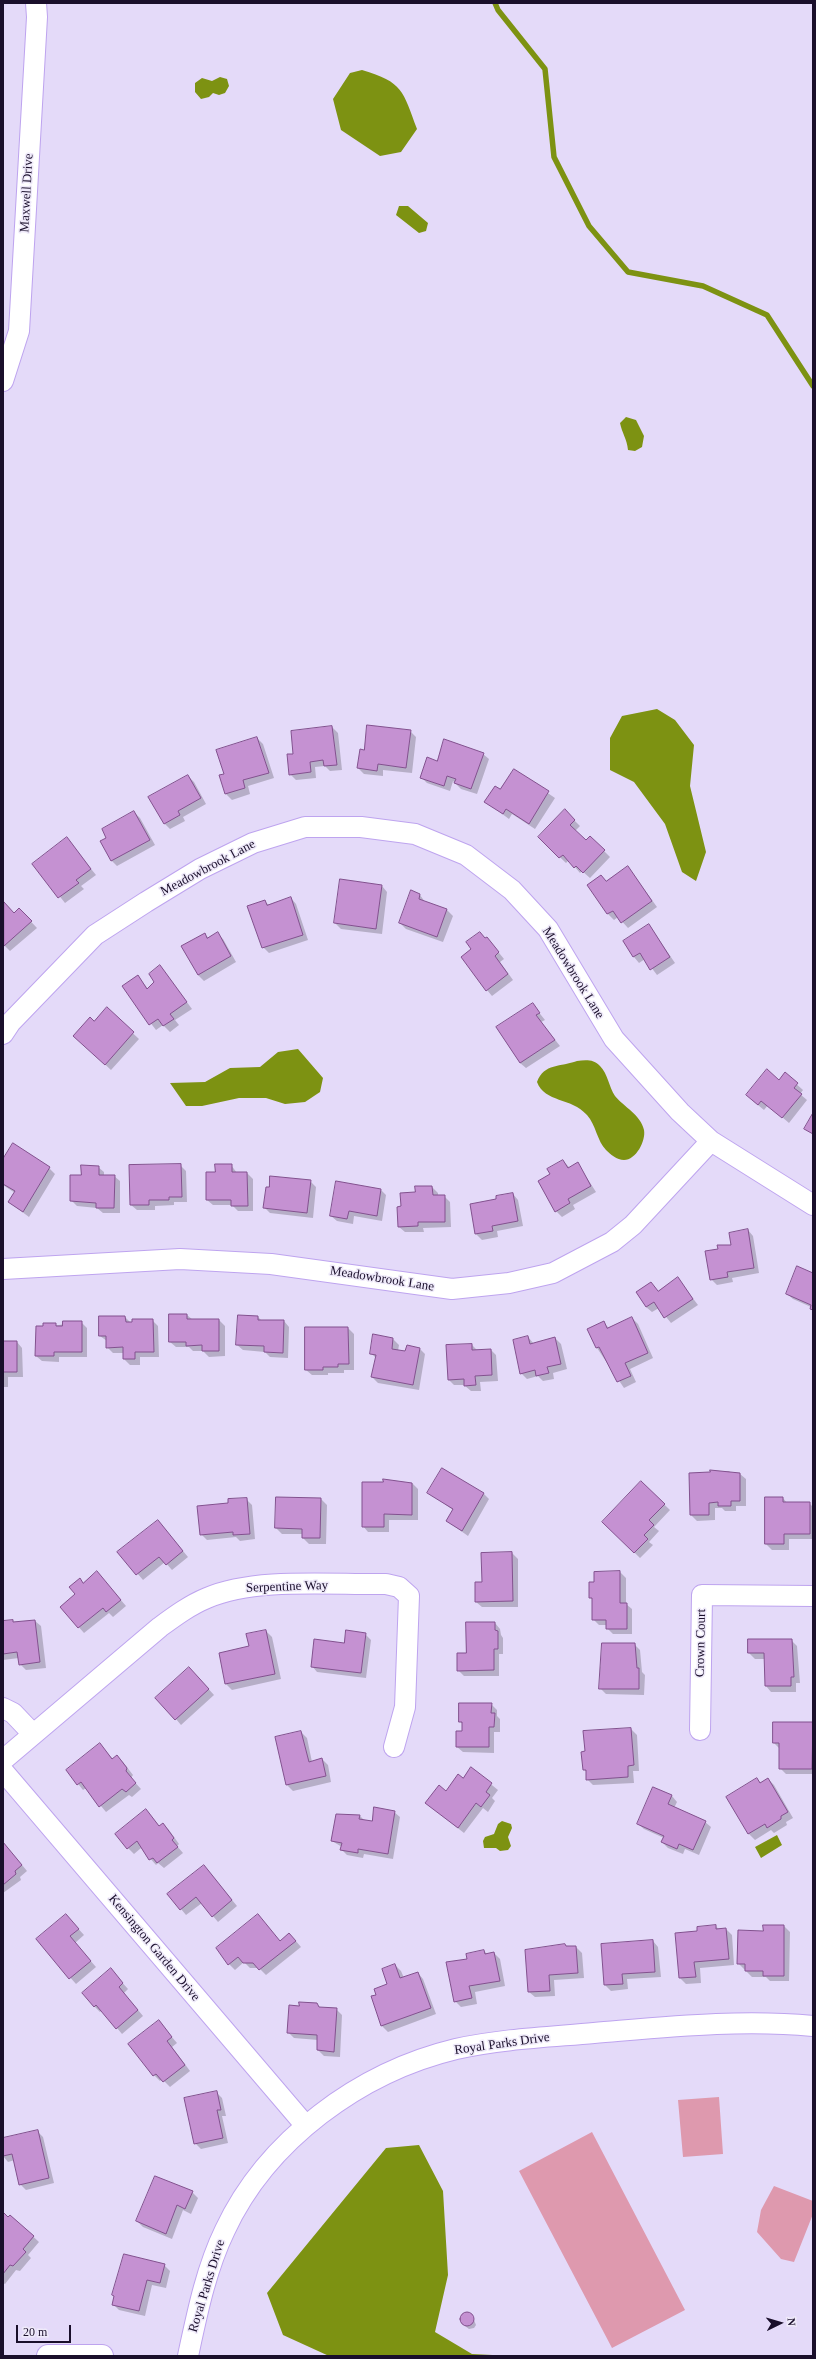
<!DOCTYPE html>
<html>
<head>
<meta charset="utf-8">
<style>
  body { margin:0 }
  #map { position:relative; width:816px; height:2359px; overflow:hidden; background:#e4daf9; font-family:Georgia,serif }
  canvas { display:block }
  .frame { position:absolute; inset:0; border:4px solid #1a0f2b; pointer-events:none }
  .north { position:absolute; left:760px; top:2303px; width:40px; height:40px; -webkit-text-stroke:3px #efeafa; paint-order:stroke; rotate:85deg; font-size:11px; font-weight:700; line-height:16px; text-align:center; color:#1a0f2b }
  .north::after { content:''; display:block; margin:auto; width:14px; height:18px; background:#1a0f2b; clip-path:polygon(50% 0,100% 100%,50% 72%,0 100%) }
  .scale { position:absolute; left:16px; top:2325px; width:55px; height:18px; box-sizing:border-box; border:2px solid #1a0f2b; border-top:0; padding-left:5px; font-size:12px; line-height:14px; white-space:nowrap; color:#1a0f2b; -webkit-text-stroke:3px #efeafa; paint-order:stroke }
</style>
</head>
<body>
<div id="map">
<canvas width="816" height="2359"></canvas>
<div class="frame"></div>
<div class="north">N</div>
<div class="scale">20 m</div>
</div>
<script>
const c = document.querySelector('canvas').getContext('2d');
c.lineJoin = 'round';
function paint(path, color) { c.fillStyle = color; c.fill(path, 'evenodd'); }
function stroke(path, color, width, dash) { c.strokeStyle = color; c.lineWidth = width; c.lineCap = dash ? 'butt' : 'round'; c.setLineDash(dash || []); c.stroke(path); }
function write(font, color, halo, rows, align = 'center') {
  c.font = font + ' Georgia,serif'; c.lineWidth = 3; c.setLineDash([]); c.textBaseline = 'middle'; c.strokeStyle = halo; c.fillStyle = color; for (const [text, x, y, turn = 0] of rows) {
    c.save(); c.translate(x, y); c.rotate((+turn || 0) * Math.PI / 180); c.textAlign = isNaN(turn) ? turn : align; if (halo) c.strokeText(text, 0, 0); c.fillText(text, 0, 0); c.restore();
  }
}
paint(new Path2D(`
  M719 2097 723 2154 683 2157 678 2100Z
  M592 2132 685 2310 612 2348 519 2171Z
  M774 2186 813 2201V2214L794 2262 781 2259 757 2232 761 2210Z`), '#de99ae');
paint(new Path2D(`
  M362 70C403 82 403 91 417 129L401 152 380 156 341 130 333 99 350 73Z
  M220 77 227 79 229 86 225 93 219 95 213 93 209 97 201 99 195 92V83L202 78 212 81Z
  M399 206H408L428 223 426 231 419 233 396 215Z
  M626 417 636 420 644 436 642 447 635 451 628 450C627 439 622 433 620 423Z
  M657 709 675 720 694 745 690 786 706 852 696 881 682 872 665 824 634 782 610 770V738L622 716Z
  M298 1049 323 1078 320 1092 305 1102 285 1104 266 1098H239L202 1106H186L170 1083 205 1082 230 1068 260 1067 278 1052Z
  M577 1061C585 1060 594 1059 600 1066 608 1074 609 1087 615 1096 624 1107 641 1115 644 1130 646 1141 636 1160 624 1160 617 1160 610 1154 606 1150 597 1141 596 1125 587 1115 571 1097 545 1103 537 1082 544 1063 561 1067 577 1061Z
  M502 1821 511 1824 512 1828 508 1837 511 1846 508 1850 500 1851 496 1848H484L483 1841 485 1837 494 1834 498 1824Z
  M777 1835 782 1845 761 1858 755 1847Z
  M419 2145 443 2191 448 2275 435 2332 472 2354 513 2356H329L283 2335 267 2293 386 2148Z`), '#7d9212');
paint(new Path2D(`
  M332 727 338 733 342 770 330 771 325 766 315 767 316 778 296 780 290 774 294 755Z
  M410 731 416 737 412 773 383 770V776L364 774 358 768 365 751Z
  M257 738 263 744 274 778 248 786 250 794 232 800 226 794Z
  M483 754 489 759 477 794 461 789 453 781 450 791 427 783 421 777 438 762Z
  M514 770 555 798 535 829 512 814 509 819 486 802 501 791Z
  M188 776 194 782 206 804 183 817 185 821 170 829 164 823Z
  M565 811 580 826 575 831 586 841 590 837 610 857 590 878 582 871 580 873 569 860 566 863 539 837Z
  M134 812 140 818 155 845 117 866 111 860 107 838Z
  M67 839 96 875 81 886 84 889 65 903 34 864Z
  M628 867 657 907 628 928 618 917 614 920 608 914 588 885 601 876 607 882Z
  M382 886 387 892 382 934 341 929 335 923Z
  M412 892 420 895 425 902 447 910 453 916 443 942 406 929 400 923Z
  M291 898 296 904 308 940 269 953 263 947 265 902 269 905Z
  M4 904 14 914 19 909 37 928 10 951 3 944Z
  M649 925 675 963 657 975 645 959 639 963 634 957 624 942Z
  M217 933 223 939 236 962 204 981 198 975 183 946 204 934 209 938Z
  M487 938 504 959 500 962 513 980 492 996 487 990Z
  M160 966 192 1009 175 1020 179 1025 170 1032 163 1025 156 1030 123 987 138 976 148 989 155 982Z
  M533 1005 545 1020 541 1022 560 1046 526 1068 520 1063Z
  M107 1009 139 1039 111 1070 81 1042Z
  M785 1074 803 1090 800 1094 807 1100 789 1123 768 1105 764 1110 753 1101 779 1081Z
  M3 1161 49 1168 55 1174 29 1217 9 1202 15 1193 3 1185Z
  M563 1161 570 1168 578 1164 596 1192 573 1205 575 1209 562 1217 556 1211 552 1174Z
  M180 1165 186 1171 187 1202H174V1205L155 1206V1210H137L131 1205Z
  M231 1165 237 1173H247L253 1179V1211H238L232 1205H213L207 1200 216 1173Z
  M98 1167 104 1172V1176H114L120 1181V1213H103L97 1208 77 1206 71 1200 82 1176Z
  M310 1181 316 1187 313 1218 270 1213 265 1208Z
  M432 1187 438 1193V1196H444L450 1202 451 1227 423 1228 424 1232H405L399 1227 416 1193Z
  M380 1189 386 1195 382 1221 354 1216 353 1224 337 1221 331 1216Z
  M513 1194 518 1200 523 1226 497 1231 498 1237 482 1240 476 1234 471 1205 498 1200Z
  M748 1230 753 1236 759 1273 732 1278 733 1282 717 1285 711 1279 732 1246Z
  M813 1274V1310L811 1307 793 1299 787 1294Z
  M678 1279 698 1305 671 1323 659 1308 652 1312 646 1307 651 1283 659 1292Z
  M170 1315H187L193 1320H219L225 1326V1356L209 1357 203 1351H193L189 1347H176L170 1342Z
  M125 1317 131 1323 152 1320 158 1326 159 1357H140V1365H130L124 1359V1353H113L107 1347V1341L100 1336Z
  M258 1317 262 1321H284L289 1327 288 1358 270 1357 265 1352 243 1350 237 1345Z
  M632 1318 638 1324 653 1358 630 1369 636 1382 624 1388 597 1348 604 1323 609 1328Z
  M81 1322 87 1328V1357H59V1362L42 1361 36 1356 44 1327Z
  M348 1328 354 1334V1370H344V1373H328V1375H312L306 1370Z
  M528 1337 534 1344 555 1338 561 1344 567 1369 553 1373 554 1379 543 1381 538 1376 527 1379 521 1373Z
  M393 1339 399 1345 398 1351 406 1352 420 1349 425 1354 419 1390 378 1383 372 1377 376 1358 371 1353Z
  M3 1342H17L22 1348 23 1377H8V1387H3Z
  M472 1345 477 1350H491L496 1355 498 1381 480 1382 481 1391H471L464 1385H454L449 1380Z
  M729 1471 732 1474H740L746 1479V1506H736V1511H725L722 1508H715V1520L697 1521 691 1515 690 1474Z
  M641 1482 670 1510 654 1527 659 1531 649 1542 653 1545 640 1558 603 1522Z
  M412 1483 418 1489V1520H389V1532H368L363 1526Z
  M429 1493 484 1494 489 1499 468 1536 447 1521 453 1510Z
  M783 1498 787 1503H809L813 1507V1539H789V1550H772L766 1544Z
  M246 1499 252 1505 255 1539 240 1541 236 1537 207 1540 201 1534 230 1504Z
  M321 1499 327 1505 326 1544H309L303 1538V1534H282L276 1528Z
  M163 1527 188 1557 172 1570 165 1562 143 1580 119 1552Z
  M512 1553 518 1559V1607H482L476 1602 483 1583Z
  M620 1572 626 1578V1604L632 1609V1634H613L607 1628V1625H599L593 1619V1600L590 1597 595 1583Z
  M102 1578 126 1606 113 1617 109 1613 84 1633 61 1607 76 1594 80 1580 84 1584Z
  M12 1621 14 1623 35 1621 41 1626 46 1668 26 1670 20 1664 19 1658 3 1660V1622Z
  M495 1623 500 1629 501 1635 503 1638V1654H499V1676H464L458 1670 467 1654Z
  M266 1631 272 1637 281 1679 232 1690 226 1684Z
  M365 1634 371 1640 366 1678 317 1672 312 1666Z
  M791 1640 797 1646 800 1683H796V1692H771L766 1686V1659H755L749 1653Z
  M634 1644 640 1650 642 1672 645 1675 644 1695 606 1694 600 1688V1667Z
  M195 1674 214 1695 181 1725 176 1719Z
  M491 1704 497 1710V1716L500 1719V1732H494V1753L463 1752 457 1747 463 1732V1725L460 1721Z
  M774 1723H813V1774H786L780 1768V1749L774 1743Z
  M631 1729 637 1735 639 1771H633L634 1783 593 1785 587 1779V1773L584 1769Z
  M301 1732 307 1738 312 1762 322 1759 328 1765 331 1782 293 1791 287 1785 276 1738Z
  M100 1745 113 1759 117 1756 123 1762 133 1775 131 1778 141 1789 132 1797 129 1795 106 1812 86 1788 83 1790 67 1770Z
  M471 1768 498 1790 492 1798 495 1801 488 1812 483 1808 464 1833 426 1803 446 1792 463 1779Z
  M757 1779 761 1783 768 1779 774 1785 793 1818 786 1822 787 1825 774 1833 771 1830 755 1840 749 1834 727 1797Z
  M672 1796 677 1802 674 1808 705 1822 711 1827 699 1855 685 1849 683 1854 668 1848 662 1842 664 1838 644 1829 638 1824Z
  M394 1812 400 1817 393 1859 364 1854 363 1858 347 1855 341 1849 342 1847 332 1841 360 1816 364 1820 373 1822Z
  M151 1816 160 1827 163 1824 169 1830 179 1844 177 1846 183 1853 164 1868 158 1863 156 1865 141 1848 134 1854 128 1848Z
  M3 1842 27 1871 20 1877 21 1880 3 1893Z
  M204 1866 237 1906 218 1922 202 1903 186 1915 181 1909Z
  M66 1915 84 1935 75 1943 96 1967 76 1984 37 1940Z
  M258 1916 280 1942 295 1940 301 1947 266 1975 259 1968H250L244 1962 235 1970 229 1964Z
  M716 1926 719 1930 726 1929 732 1935 734 1965 700 1968 701 1983 686 1984 680 1978 676 1934 699 1932Z
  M784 1926 790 1932 789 1981H770L766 1977H752L738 1963 764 1932Z
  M653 1941 658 1947 661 1977 627 1979 628 1989 611 1991 605 1985Z
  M576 1947 582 1953 584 1978 554 1980 555 1996 535 1997 529 1992Z
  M484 1951 487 1954 494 1953 500 1959 505 1986 475 1992 477 2004 461 2007 455 2001 468 1959Z
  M395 1965 401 1971 404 1978 418 1973 423 1979 436 2014 388 2032 382 2026 372 1997 377 1995 389 1985Z
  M111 1970 128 1989 124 1993 143 2016 122 2034 102 2010 100 2012 94 2006Z
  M316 2004 320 2008 336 2009 342 2015 340 2057 324 2056 318 2050V2040L294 2038 288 2032 300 2007Z
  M159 2022 177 2043 172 2047 190 2071 170 2087 162 2079 160 2081 154 2075Z
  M216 2092 222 2098 226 2116H222L228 2143 201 2149 195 2143Z
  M37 2131 43 2137 54 2183 26 2190 20 2184 15 2160 8 2162 3 2156V2139Z
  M192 2192 198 2198 191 2214 183 2210 172 2239 143 2227 137 2221Z
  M3 2214 9 2218 11 2216 39 2242 28 2255 31 2258 20 2271 16 2270 5 2284 3 2283Z
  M164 2265 170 2271 166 2288 152 2285 145 2316 119 2310 113 2304 117 2279Z
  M468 2312 472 2315 476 2325 474 2328 469 2329 461 2323V2318L463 2314Z`), '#0003');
stroke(new Path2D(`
  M495 3 498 10 545 69 554 157 589 226 628 272 703 286 767 315 813 386`), '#7d9212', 5.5);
const building = new Path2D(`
  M367 725 411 730 406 768 378 764 377 771 357 768 360 749 364 750Z
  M332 726 337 765 324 766 323 760 310 762 311 772 289 775 287 754H293L291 731Z
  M257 737 269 773 243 780 245 788 225 794 219 775 224 774 216 750Z
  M444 739 484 753 471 789 454 783 456 779 447 776 444 786 420 778 427 757 437 761Z
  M514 769 549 791 529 824 506 809 503 814 484 802 495 786 500 789Z
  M188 775 201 798 178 811 180 815 164 824 148 797Z
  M565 809 575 820 570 825 586 840 590 836 605 850 583 873 576 866 574 868 563 855 559 858 538 837Z
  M134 811 150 840 111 861 100 841 106 838 102 829Z
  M67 837 91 869 76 880 79 883 58 898 32 864Z
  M628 866 652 901 621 923 613 911 607 914 587 885 601 875 606 881Z
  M340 879 382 885 376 929 334 923Z
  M411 890 420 894 419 899 447 909 437 937 399 923Z
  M291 897 303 935 262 948 247 906 265 900 267 905Z
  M4 902 14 913 19 908 32 921 4 946Z
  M649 924 670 957 650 970 640 953 633 957 623 941Z
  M218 932 231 956 198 975 181 946 205 933 207 938Z
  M480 932 485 938 487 937 499 952 495 956 508 974 486 991 461 957 471 949 466 942Z
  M160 965 187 1002 170 1014 174 1019 163 1026 158 1019 149 1025 122 986 138 975 147 989 154 982 149 974Z
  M533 1003 540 1013 536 1015 555 1040 520 1063 496 1027Z
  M107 1007 134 1032 105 1065 73 1036 90 1017 94 1021Z
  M767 1069 779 1080 785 1072 798 1083 794 1088 802 1094 782 1118 761 1101 758 1105 746 1095Z
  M813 1113V1134L804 1129Z
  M13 1143 50 1167 23 1212 8 1202 15 1191 3 1184V1159Z
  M563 1160 568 1168 578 1162 591 1186 568 1199 570 1203 555 1212 538 1181 550 1174 547 1169Z
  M181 1164 182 1197H169V1200H149V1205H130L129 1165Z
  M215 1164H232V1172H247L248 1206H231V1200H206V1172H215Z
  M81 1165 99 1166V1175H115L114 1208H96V1203L70 1201V1175H81Z
  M270 1176 311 1180 307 1213 263 1208 266 1187H269Z
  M336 1181 381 1189 377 1216 349 1211 347 1219 330 1216Z
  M415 1186H432L433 1195H445V1222H418V1226L398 1227 397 1207 401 1206 400 1193 415 1192Z
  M513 1193 518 1221 492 1226 493 1231 475 1234 470 1204 496 1199V1196Z
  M748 1229 754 1268 727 1272 728 1277 710 1280 705 1251 718 1249 717 1245H731L729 1233Z
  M797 1266 813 1273V1310L810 1309 811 1305 786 1294Z
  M678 1277 693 1299 664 1318 654 1302 646 1307 636 1292 651 1282 658 1291Z
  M169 1314H187V1319H219V1351H202V1345L186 1346V1342H169Z
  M238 1315 258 1316V1320H284L283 1353 264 1352V1346L236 1345Z
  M99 1316H125L126 1322H132V1319H153L154 1352H135V1359H123V1347L106 1348V1336H99Z
  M632 1317 648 1353 625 1363 631 1376 617 1382 599 1347 596 1348 587 1329 604 1321 607 1328Z
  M63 1321H82V1352H54V1356H35L36 1326H43V1323H56V1326H62Z
  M305 1327H348L349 1364H338V1367H323V1370H305Z
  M373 1334 393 1338 392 1349 405 1351 407 1345 420 1348 413 1385 371 1377 376 1355 370 1354Z
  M528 1336 530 1344 555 1337 561 1364 547 1367 549 1373 536 1376 535 1370 520 1374 513 1340Z
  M3 1341H17V1372H3Z
  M472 1344V1350L491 1349 492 1375 475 1376 476 1385 464 1386V1379L448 1380 446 1345Z
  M442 1468 484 1493 462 1531 446 1521 453 1509 427 1493Z
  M710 1470 740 1473V1501H731V1506H718V1502L709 1503V1515H690L689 1473 710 1472Z
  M383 1479 412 1483V1515L384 1514V1527H362V1482H383Z
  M641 1481 665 1504 649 1520 654 1525 644 1535 648 1539 634 1553 602 1522Z
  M276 1497 321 1498 320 1538H302V1529L275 1528Z
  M765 1497H783V1502H810V1534H784V1544H765Z
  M247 1498 250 1534 233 1535V1532L200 1535 197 1506 228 1503V1499Z
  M158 1520 183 1551 166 1565 159 1557 136 1575 117 1552Z
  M512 1552 513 1601 475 1602V1582H482L481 1553Z
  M97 1571 121 1600 106 1612 103 1608 78 1628 60 1607 75 1594 69 1587 80 1578 83 1583Z
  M620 1571V1603H627V1629H606V1620H592V1598H589V1582H594V1572Z
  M13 1620V1622L35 1620 40 1662 19 1665 17 1652 3 1654V1621Z
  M466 1622H495V1630L498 1631V1649H494V1670L457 1671V1653H466Z
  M266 1630 275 1674 225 1684 219 1653 249 1646 246 1634Z
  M346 1630 366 1633 361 1673 311 1667 314 1639 344 1643Z
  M748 1639H792L794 1677H791V1686H765L764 1653H748Z
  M602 1643H635L637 1668H639V1689H599Z
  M189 1667 209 1689 175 1720 155 1698Z
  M459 1703H492L491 1713H495L494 1727H489V1747H456V1731H462V1722H459Z
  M773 1722H813L812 1769H779V1743H773Z
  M631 1728 634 1765 628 1766V1777L586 1780V1770H583L581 1752 585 1751 583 1731Z
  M301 1731 309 1762 322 1758 326 1776 286 1785 275 1737Z
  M100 1743 112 1759 117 1755 127 1768 126 1771 136 1783 126 1792 122 1789 99 1807 81 1782 77 1785 66 1770Z
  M471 1767 492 1783 486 1792 490 1795 481 1807 476 1803 458 1828 425 1803 439 1785 446 1791 458 1774 463 1778Z
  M757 1778 760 1783 768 1778 788 1812 781 1816V1819L767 1828 765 1824 748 1834 726 1797Z
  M653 1787 672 1795 668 1804 706 1821 693 1850 679 1844 677 1849 661 1842 664 1836 637 1824Z
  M374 1807 395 1811 388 1854 358 1849V1853L340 1850 342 1843 331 1841 336 1814 360 1815 359 1819 372 1821Z
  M146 1809 159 1826 163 1823 174 1838 172 1840 178 1847 157 1863 153 1858 149 1860 137 1841 127 1849 115 1834Z
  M3 1842 22 1865 15 1871 16 1874 3 1885Z
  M204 1865 232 1900 212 1917 196 1897 180 1910 167 1894Z
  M66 1914 79 1929 70 1936 91 1961 69 1979 36 1939Z
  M258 1914 280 1941 289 1933 296 1941 259 1970 253 1963H243L238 1957 228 1965 216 1948Z
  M716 1925V1929L726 1928 729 1959 694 1962 696 1977 679 1978 675 1933 697 1931V1927Z
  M763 1925H784V1976H763V1971H745V1964H737L738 1930 763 1931Z
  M653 1940 655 1972 622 1974 623 1984 604 1985 601 1944Z
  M565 1944 566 1946H576L578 1973 549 1975 550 1991 528 1992 525 1950Z
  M484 1950 485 1954 494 1952 500 1981 469 1986 472 1998 454 2002 446 1962 467 1959 466 1954Z
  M395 1964 400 1978 418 1972 431 2008 381 2026 371 1996 376 1995 374 1989 387 1984 382 1969Z
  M111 1968 123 1983 119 1987 138 2010 116 2029 96 2005 94 2007 82 1993Z
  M299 2002 317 2003 319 2007 337 2008 334 2052 317 2050V2035L287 2033 289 2005 299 2006Z
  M159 2020 172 2037 167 2041 185 2065 163 2082 156 2074 153 2076 128 2044Z
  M217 2091 221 2110H217L223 2138 194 2144 184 2098Z
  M38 2130 49 2178 19 2185 12 2154 3 2156V2138Z
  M155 2176 193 2191 185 2209 177 2205 166 2234 136 2221Z
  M3 2212 8 2217 10 2215 34 2236 23 2249 26 2252 13 2266 10 2265 3 2274Z
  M124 2254 165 2264 160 2283 147 2280 139 2311 112 2305 114 2296 112 2295Z
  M460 2319a7 7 0 1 1 14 0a7 7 0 1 1-14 0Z`);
paint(building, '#c591d2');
stroke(building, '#82518e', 1);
const minor = new Path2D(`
  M3 381 19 331 37 17 36 3
  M3 1034 11 1022 95 935 146 902 200 869 253 843 305 827H361L415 834 466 855 512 890 548 929 614 1039 680 1112 711 1141 633 1225 612 1242 553 1273 509 1283 452 1289 271 1264 180 1259 3 1269
  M711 1141 813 1205
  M3 1708 13 1713 33 1734
  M700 1730 702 1595 813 1596
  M3 1760 160 1627C175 1616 190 1605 207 1598 255 1577 333 1585 386 1584L399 1587 409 1596 405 1707 394 1747
  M3 1771 306 2126
  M188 2356C197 2314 206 2269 225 2230 267 2140 360 2072 456 2049 501 2039 549 2037 594 2033 667 2027 740 2019 813 2026`);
const tertiary = new Path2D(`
  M48 2356H102`);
stroke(minor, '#bea4ef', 22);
stroke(tertiary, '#bea4ef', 24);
stroke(minor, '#fff', 20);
stroke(tertiary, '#fff', 22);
write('13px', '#1a0f2b', '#efeafa', [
  ["Maxwell Drive",27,193,-87],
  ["Meadowbrook Lane",208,868,-28],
  ["Meadowbrook Lane",573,973,58],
  ["Meadowbrook Lane",382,1279,9],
  ["Serpentine Way",287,1587,-2],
  ["Crown Court",701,1643,-89],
  ["Kensington Garden Drive",154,1948,50],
  ["Royal Parks Drive",502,2044,-8],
  ["Royal Parks Drive",207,2286,-73]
]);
</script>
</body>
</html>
